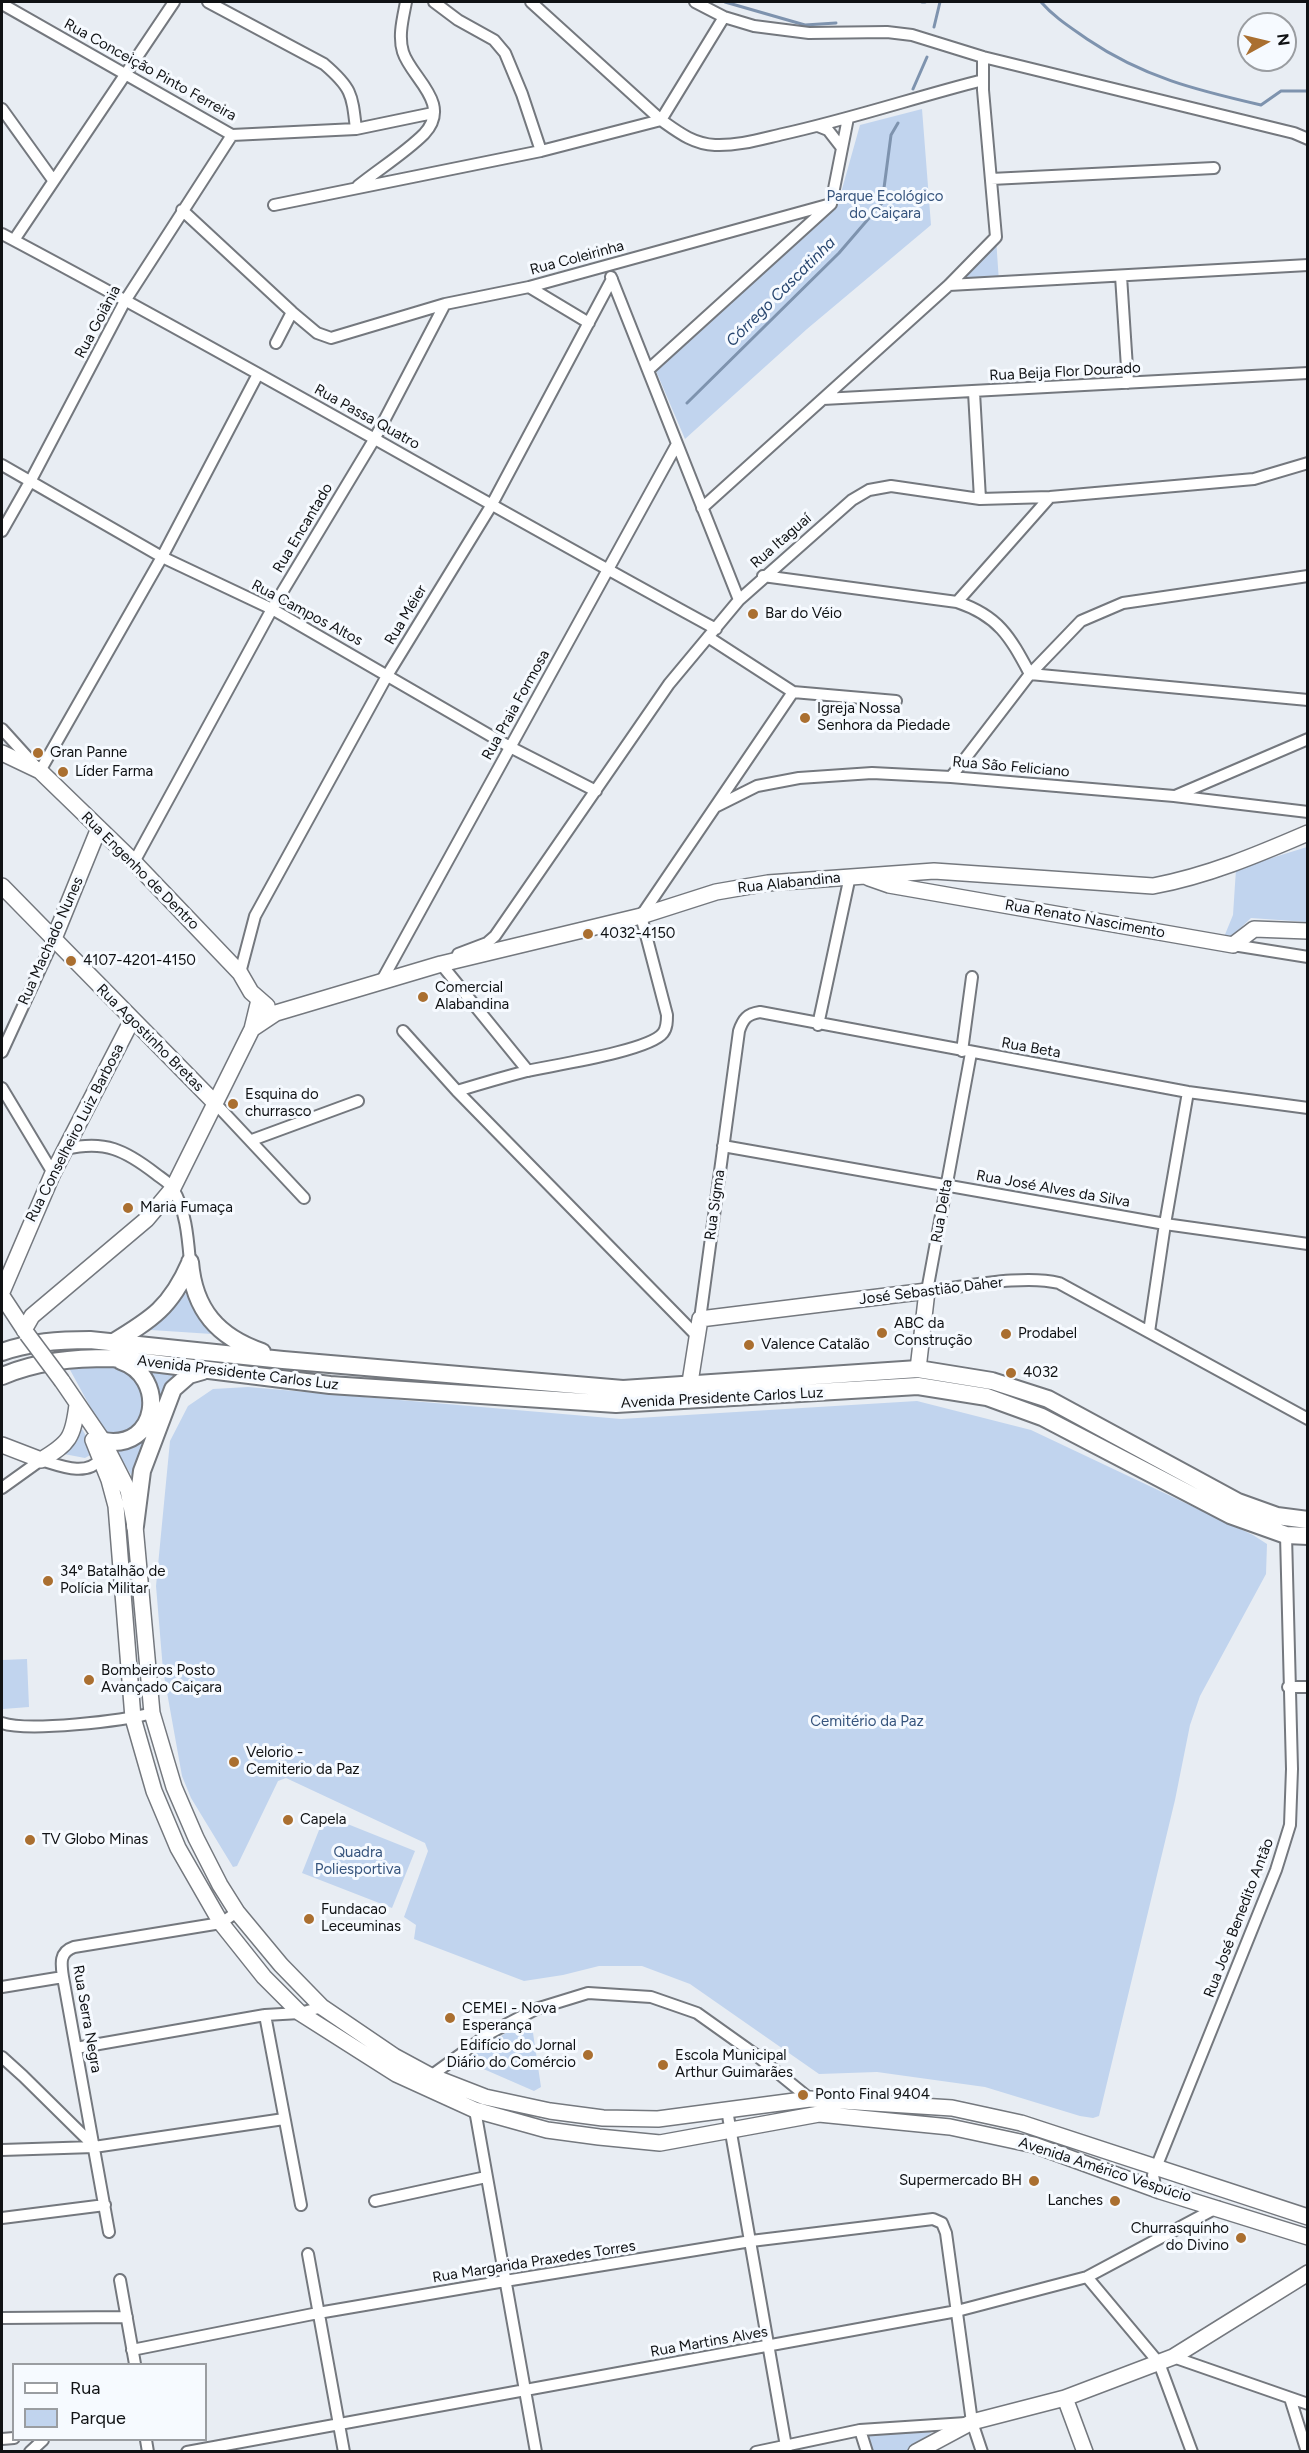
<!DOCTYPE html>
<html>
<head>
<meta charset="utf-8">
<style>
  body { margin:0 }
  #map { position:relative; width:1309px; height:2453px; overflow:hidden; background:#e8edf3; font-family:Figtree,sans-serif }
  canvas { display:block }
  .frame { position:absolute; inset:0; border:3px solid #101214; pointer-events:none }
  .legend { position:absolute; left:12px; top:2363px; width:195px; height:78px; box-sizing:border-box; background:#f6faff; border:2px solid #9a9da1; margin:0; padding:8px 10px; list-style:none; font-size:18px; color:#101214 }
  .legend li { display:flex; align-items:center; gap:12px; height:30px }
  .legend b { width:30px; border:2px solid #9a9da1 }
  .north { position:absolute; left:1237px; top:12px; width:60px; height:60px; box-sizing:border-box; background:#f6faff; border:2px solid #9a9da1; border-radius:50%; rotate:82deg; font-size:16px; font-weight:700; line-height:24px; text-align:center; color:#101214 }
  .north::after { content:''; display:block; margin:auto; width:21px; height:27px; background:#aa6f30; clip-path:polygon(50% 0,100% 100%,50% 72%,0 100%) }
</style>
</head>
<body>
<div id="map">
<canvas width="1309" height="2453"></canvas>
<div class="frame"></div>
<ul class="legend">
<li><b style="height:8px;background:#fff"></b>Rua</li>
<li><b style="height:16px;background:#c1d4ee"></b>Parque</li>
</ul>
<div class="north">N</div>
</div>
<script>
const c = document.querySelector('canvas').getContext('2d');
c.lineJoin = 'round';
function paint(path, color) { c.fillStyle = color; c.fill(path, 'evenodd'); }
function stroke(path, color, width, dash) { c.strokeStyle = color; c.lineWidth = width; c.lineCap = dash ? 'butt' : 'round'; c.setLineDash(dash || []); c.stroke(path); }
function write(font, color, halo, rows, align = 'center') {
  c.font = font + ' Figtree,sans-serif'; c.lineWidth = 6; c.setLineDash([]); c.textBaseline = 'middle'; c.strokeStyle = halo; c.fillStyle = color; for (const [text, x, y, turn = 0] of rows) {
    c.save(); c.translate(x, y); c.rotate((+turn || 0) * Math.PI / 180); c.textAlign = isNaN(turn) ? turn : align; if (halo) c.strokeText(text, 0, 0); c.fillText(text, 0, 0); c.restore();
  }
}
paint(new Path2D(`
  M922 109 931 225 807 329 685 439 656 371 837 207 860 125Z
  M996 238 999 282 950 284Z
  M1307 847V922L1251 918 1232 936 1224 937 1233 915 1236 869Z
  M185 1293C194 1304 213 1319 212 1334L151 1330V1324L178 1294Z
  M75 1365 115 1366 135 1375 146 1409 127 1437 109 1434 99 1423 69 1368Z
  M144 1369 176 1372 167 1384 135 1481 115 1449 133 1445 148 1431Z
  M248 1387 621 1419 917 1401 1031 1430 1253 1535 1267 1544 1266 1574 1200 1696 1190 1725 1175 1800 1099 2116 1093 2118 1080 2116 985 2087 877 2072 819 2074 690 1984 642 1966H599L563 1975 524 1981 414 1939 416 1925 404 1917 428 1851 425 1843 286 1778 278 1781 237 1866 233 1867 191 1798 182 1776 163 1670 156 1586 170 1441 188 1406 213 1389Z
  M82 1429 88 1439 92 1454 85 1458 64 1454 63 1451Z
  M27 1659 29 1707 3 1709 2 1660Z
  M325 1815 415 1851 392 1908 302 1873Z
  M522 2022 532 2026 541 2087 534 2091 472 2064 470 2057Z
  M929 2429 931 2433 906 2451 872 2452 864 2432Z`), '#c1d4ee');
stroke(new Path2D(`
  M725 2 805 25 836 23
  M922 2H925
  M1041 2C1054 17 1070 27 1087 39 1143 77 1196 90 1261 105L1281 91H1308
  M934 27 940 2
  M913 89 927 57
  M687 403 839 253 882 203 891 135 898 123`), '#7e93ae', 3);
const street = new Path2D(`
  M208 2 324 64C352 88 352 94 356 129
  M434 2 458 20 494 40 505 53 522 94 541 151
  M531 2 661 120C678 132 693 144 715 145 738 146 761 139 783 134 851 119 916 97 983 80
  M695 2 724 17 754 26 809 33 887 32 912 35 983 57 1294 133 1308 139
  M2 4 232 135 356 129 433 113
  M2 109 53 180
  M818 126 828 130 842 148
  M991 179 1214 168
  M358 186C379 169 405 153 424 134 453 103 411 78 403 52 398 36 403 18 406 2
  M274 205 541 151 661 120 724 17
  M182 210 292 312 317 333 331 338 445 304 529 287 831 204
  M2 234C242 361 477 499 716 629
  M14 240 174 2
  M1121 276 1128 383
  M611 277 739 600
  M949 285 1308 265
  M529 287 589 323
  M276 343 292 312
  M648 370 831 204 848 118
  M974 392 980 499
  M823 399 1308 373
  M2 465 162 557 272 609 510 747 596 791
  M702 508 949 285 996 237 983 90V57
  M2 531 31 480 125 301 232 135
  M763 576 957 602C999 616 1010 637 1030 674L1308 700
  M957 602 1050 497
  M708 637 793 692 896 701
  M2 729 40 771 162 557 258 374
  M951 777 1030 674 1081 621 1123 603 1308 576
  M1175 796 1308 739
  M717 806 757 786 799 778 872 773 951 777 1174 796 1308 812
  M134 862 272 609 375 438 445 304
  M1233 945 1308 957
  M458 954 487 943 495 936 669 684 739 600 852 500 869 490 891 486 980 499 1050 497 1254 479 1308 463
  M441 964 528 1071
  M240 973 255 916 388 674 491 506 612 279
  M381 982 677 444
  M818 1025 850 876
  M403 1031 457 1091 698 1337
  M962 1051 972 977
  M2 1052 53 941
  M971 1053 927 1291C965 1287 1023 1274 1059 1283L1308 1419
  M2 1088 53 1173
  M457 1091C480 1084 504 1077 527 1071 554 1065 649 1051 663 1033 667 1028 667 1021 667 1015L641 916 793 692
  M215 1103 304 1198
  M252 1140 358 1101
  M723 1146 1165 1224 1308 1244
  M66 1149C105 1140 125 1150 156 1174 161 1178 170 1183 173 1189 186 1210 188 1239 190 1262
  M700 1319 739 1031C743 1019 747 1014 760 1012L1188 1092 1308 1108
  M1149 1332 1165 1224 1188 1092
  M2 1488 41 1460C61 1466 86 1477 101 1459
  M1288 1687H1308
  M2 1723C28 1732 123 1721 152 1713
  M2 1987 63 1977
  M265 2015 301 2205
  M76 2048 265 2015 300 2013 322 2007
  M2 2057 23 2076 94 2146
  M428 2078 490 2033 536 2009 588 1993 651 1997 697 2013 756 2055 810 2099
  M475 2110 536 2452
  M727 2110 787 2452
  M2 2150 94 2147 284 2119
  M1160 2191 1155 2186 1153 2175 1276 1870 1290 1825 1292 1769 1286 1535
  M375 2201 486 2177
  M2 2218 105 2205
  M109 2232 63 1977C61 1964 59 1952 74 1947L221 1923 237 1912
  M308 2254 344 2452
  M1087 2277 1159 2363 1192 2452
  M120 2280 135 2364
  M2 2318 127 2317
  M132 2350 318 2313 505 2281 751 2241 933 2219 942 2223 946 2233 972 2422 982 2452
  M1173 2357 1308 2404
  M1290 2398 1307 2452
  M860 2430 867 2452
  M2 2439 14 2438
  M146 2440 148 2452
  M30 2452 43 2440
  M187 2452 957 2311 1087 2277 1218 2207
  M756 2452 860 2430 966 2423`);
const secondary = new Path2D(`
  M2 753 40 771 134 862 240 973 251 992 267 1006
  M869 878 889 885 1233 945 1254 929 1308 931
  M2 886 215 1103
  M53 941 99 828
  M252 1029 276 1013 441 964 641 916 716 892 768 883 934 871 1153 886C1207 876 1257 855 1308 833
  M2 1292 53 1173 132 1020
  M2 1296 27 1334
  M24 1330 32 1316 147 1219 173 1188 252 1029 259 1000
  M62 1381 103 1441 128 1490 135 1526 152 1713 174 1787 196 1838 220 1885 237 1912 281 1965 322 2007 394 2056 431 2076 485 2097 550 2111 603 2118 658 2119 810 2099 952 2108 1021 2123 1308 2217
  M688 1395 700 1319 927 1291 918 1369
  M93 1440 109 1480 116 1506 133 1718 154 1791 178 1848 221 1923 264 1977 300 2013 396 2074 475 2110 547 2130 599 2137 660 2143 819 2114 950 2127 1034 2145 1160 2191 1308 2237
  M2 1445 41 1460C70 1443 73 1437 77 1405
  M1065 2398 1085 2452
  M916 2452 972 2422 1065 2398 1173 2357 1308 2273`);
const primary = new Path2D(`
  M190 1262C194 1310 218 1337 262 1352
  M112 1343C152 1319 171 1307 190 1263
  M2 1352C30 1342 59 1340 90 1340L283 1360 623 1389 918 1369 992 1381 1048 1399 1238 1502 1277 1516 1308 1520
  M2 1376C38 1361 73 1358 112 1358L330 1385 616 1404 918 1386 987 1397 1042 1417 1230 1515 1286 1535 1308 1536
  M103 1441C160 1451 167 1376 121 1361
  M135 1526 142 1471 173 1389 189 1375 203 1371`);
stroke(street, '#74787e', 14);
stroke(secondary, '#74787e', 18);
stroke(primary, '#74787e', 20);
stroke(street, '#fff', 10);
stroke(secondary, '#fff', 15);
stroke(primary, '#fff', 16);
const secondaryBridge = new Path2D(`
  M27 1334 62 1381`);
stroke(secondaryBridge, '#74787e', 18, []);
stroke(secondaryBridge, '#fff', 15);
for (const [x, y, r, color] of [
  [753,614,6,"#aa6f30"],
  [805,718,6,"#aa6f30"],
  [38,753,6,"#aa6f30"],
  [63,772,6,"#aa6f30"],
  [588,934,6,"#aa6f30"],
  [71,961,6,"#aa6f30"],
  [423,997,6,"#aa6f30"],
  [233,1104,6,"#aa6f30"],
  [128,1208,6,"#aa6f30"],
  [882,1333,6,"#aa6f30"],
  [1006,1334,6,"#aa6f30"],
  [749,1345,6,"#aa6f30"],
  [1011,1373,6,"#aa6f30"],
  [48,1581,6,"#aa6f30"],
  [89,1680,6,"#aa6f30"],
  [234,1762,6,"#aa6f30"],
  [288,1820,6,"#aa6f30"],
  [30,1840,6,"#aa6f30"],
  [309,1919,6,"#aa6f30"],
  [450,2018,6,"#aa6f30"],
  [588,2055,6,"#aa6f30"],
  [663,2065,6,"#aa6f30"],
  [803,2095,6,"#aa6f30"],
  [1034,2181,6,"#aa6f30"],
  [1115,2201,6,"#aa6f30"],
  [1241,2238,6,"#aa6f30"]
]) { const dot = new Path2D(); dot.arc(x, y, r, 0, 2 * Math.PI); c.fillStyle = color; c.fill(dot); stroke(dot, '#f6faff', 2); }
write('15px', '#101214', '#f6faff', [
  ["Rua Conceição Pinto Ferreira",150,70,29],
  ["Rua Coleirinha",577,258,-15],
  ["Rua Goiânia",98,322,-62],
  ["Rua Beija Flor Dourado",1065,372,-3],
  ["Rua Passa Quatro",367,417,29],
  ["Rua Encantado",303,528,-59],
  ["Rua Itaguaí",781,541,-41],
  ["Rua Campos Altos",307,613,28],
  ["Rua Méier",406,615,-59],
  ["Rua Praia Formosa",516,705,-61],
  ["Rua São Feliciano",1011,767,5],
  ["Rua Engenho de Dentro",140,871,45],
  ["Rua Alabandina",789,883,-6],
  ["Rua Renato Nascimento",1085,919,10],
  ["Rua Machado Nunes",51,941,-66],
  ["Rua Agostinho Bretas",150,1038,45],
  ["Rua Beta",1031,1048,10],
  ["Rua Conselheiro Luiz Barbosa",75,1133,-63],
  ["Rua José Alves da Silva",1053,1189,10],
  ["Rua Sigma",715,1205,-82],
  ["Rua Delta",942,1211,-80],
  ["José Sebastião Daher",931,1291,-7],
  ["Avenida Presidente Carlos Luz",238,1373,7],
  ["Avenida Presidente Carlos Luz",722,1398,-3],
  ["Rua José Benedito Antão",1239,1918,-69],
  ["Rua Serra Negra",87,2019,80],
  ["Avenida Américo Vespúcio",1105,2170,18],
  ["Rua Margarida Praxedes Torres",534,2262,-9],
  ["Rua Martins Alves",709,2342,-10]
]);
write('15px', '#36547d', '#f6faff', [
  ["Parque Ecológico",885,197],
  ["do Caiçara",885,214],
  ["Cemitério da Paz",867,1722],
  ["Quadra",358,1853],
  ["Poliesportiva",358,1870]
]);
write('15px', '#101214', '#f6faff', [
  ["Bar do Véio",765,614],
  ["Igreja Nossa",817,709],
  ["Senhora da Piedade",817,726],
  ["Gran Panne",50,753],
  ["Líder Farma",75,772],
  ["4032-4150",600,934],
  ["4107-4201-4150",83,961],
  ["Comercial",435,988],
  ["Alabandina",435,1005],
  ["Esquina do",245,1095],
  ["churrasco",245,1112],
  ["Maria Fumaça",140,1208],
  ["ABC da",894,1324],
  ["Construção",894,1341],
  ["Prodabel",1018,1334],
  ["Valence Catalão",761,1345],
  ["4032",1023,1373],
  ["34º Batalhão de",60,1572],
  ["Polícia Militar",60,1589],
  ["Bombeiros Posto",101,1671],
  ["Avançado Caiçara",101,1688],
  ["Velorio -",246,1753],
  ["Cemiterio da Paz",246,1770],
  ["Capela",300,1820],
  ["TV Globo Minas",42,1840],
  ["Fundacao",321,1910],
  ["Leceuminas",321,1927],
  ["CEMEI - Nova",462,2009],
  ["Esperança",462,2026],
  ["Edifício do Jornal",576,2046,"right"],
  ["Diário do Comércio",576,2063,"right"],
  ["Escola Municipal",675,2056],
  ["Arthur Guimarães",675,2073],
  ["Ponto Final 9404",815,2095],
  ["Supermercado BH",1022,2181,"right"],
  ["Lanches",1103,2201,"right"],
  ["Churrasquinho",1229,2229,"right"],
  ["do Divino",1229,2246,"right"]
], 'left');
write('italic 16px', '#28466f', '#f6faff', [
  ["Córrego Cascatinha",781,292,-45]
]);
</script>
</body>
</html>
